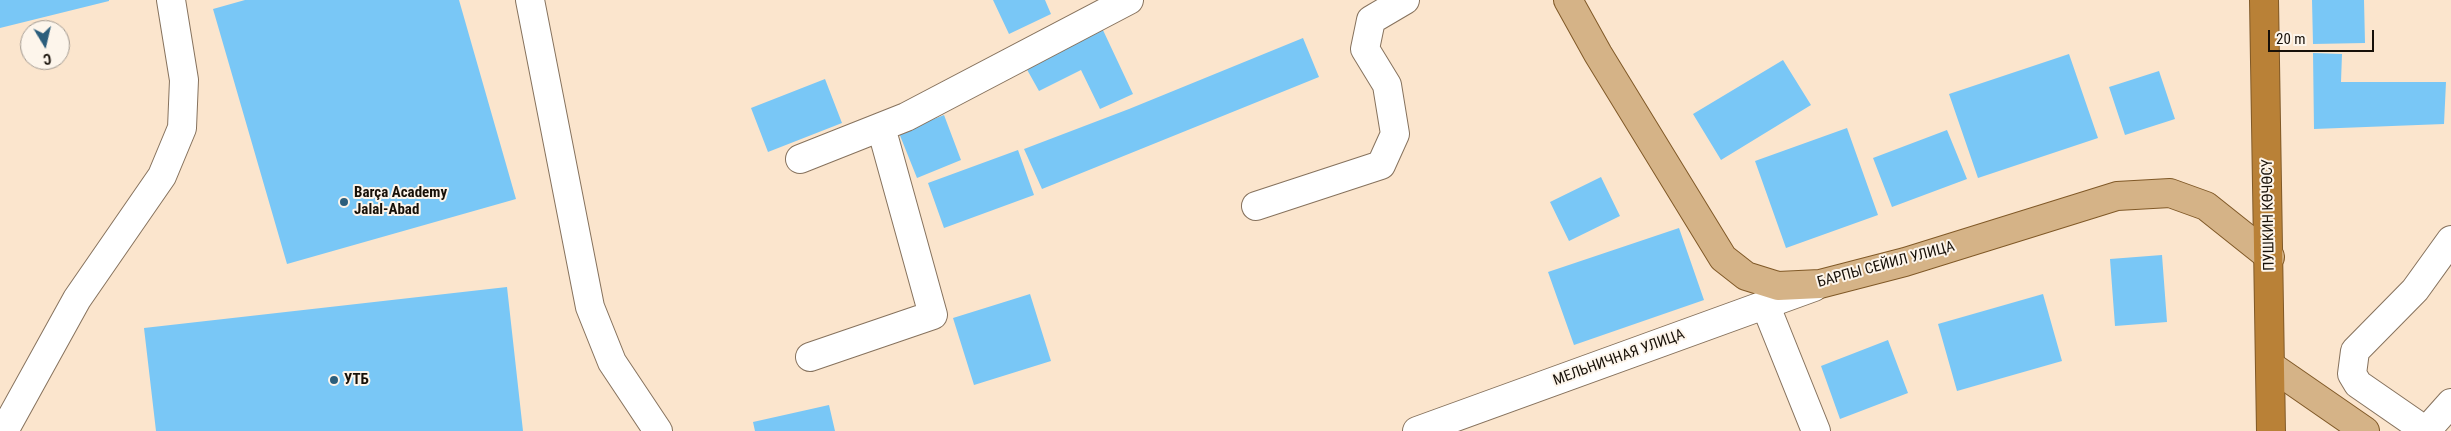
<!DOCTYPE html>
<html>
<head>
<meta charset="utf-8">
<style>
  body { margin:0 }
  #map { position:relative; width:2451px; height:431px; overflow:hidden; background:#fbe5cd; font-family:"Roboto Condensed",sans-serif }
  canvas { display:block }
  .north { position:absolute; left:20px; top:20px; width:50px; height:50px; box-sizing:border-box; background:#fdf5eb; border:1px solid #a19990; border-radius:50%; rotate:171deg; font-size:14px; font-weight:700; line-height:20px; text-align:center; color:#171008 }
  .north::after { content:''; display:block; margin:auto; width:18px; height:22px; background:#2c5e7c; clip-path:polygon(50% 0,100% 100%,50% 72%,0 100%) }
  .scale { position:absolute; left:2268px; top:30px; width:106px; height:22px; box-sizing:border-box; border:2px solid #171008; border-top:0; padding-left:6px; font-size:15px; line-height:18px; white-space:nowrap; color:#171008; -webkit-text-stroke:4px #fdf5eb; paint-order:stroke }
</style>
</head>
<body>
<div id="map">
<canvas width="2451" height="431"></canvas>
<div class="north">С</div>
<div class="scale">20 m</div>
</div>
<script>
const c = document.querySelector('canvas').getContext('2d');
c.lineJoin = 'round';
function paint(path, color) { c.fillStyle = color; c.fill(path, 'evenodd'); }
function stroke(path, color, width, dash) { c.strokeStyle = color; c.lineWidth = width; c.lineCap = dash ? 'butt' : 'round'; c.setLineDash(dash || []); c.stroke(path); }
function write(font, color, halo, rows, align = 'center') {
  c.font = font + ' "Roboto Condensed",sans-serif'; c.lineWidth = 4; c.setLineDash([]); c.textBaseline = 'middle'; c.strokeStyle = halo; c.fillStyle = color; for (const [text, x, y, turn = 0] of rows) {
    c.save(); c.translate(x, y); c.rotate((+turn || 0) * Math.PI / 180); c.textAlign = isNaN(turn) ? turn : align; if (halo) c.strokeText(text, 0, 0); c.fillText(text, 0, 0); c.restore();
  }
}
paint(new Path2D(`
  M0 0H109V1L0 28Z
  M245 0H459L516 199 287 264 213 9Z
  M993 0H1045L1051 14 1009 34Z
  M2312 0H2364L2365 43 2313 44Z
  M1102 28 1133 94 1100 109 1081 70 1039 91 1025 66Z
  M1303 38 1319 77 1042 189 1024 149 1129 109Z
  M2313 53 2342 54 2341 82H2446L2444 124 2314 129Z
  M2069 54 2098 138 1978 178 1949 94Z
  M1783 60 1811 105 1721 160 1693 114Z
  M2159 71 2175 119 2125 135 2109 87Z
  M825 79 842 123 768 152 751 108Z
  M944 115 961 160 917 178 899 133Z
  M1847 128 1878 215 1786 248 1755 161Z
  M1947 130 1967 179 1892 207 1873 158Z
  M1018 150 1034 195 944 228 928 183Z
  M1601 177 1620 216 1569 241 1550 202Z
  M1679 228 1704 300 1574 345 1548 272Z
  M2162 255 2167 322 2115 326 2110 259Z
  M507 287 523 431H156L144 328Z
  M1030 294 1051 361 974 385 953 318Z
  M2043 294 2062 361 1957 391 1938 324Z
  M1888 340 1908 393 1840 419 1821 366Z
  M829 405 835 431H755L753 422Z`), '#79c7f6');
const minor = new Path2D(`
  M530 0 590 307 612 362 658 431
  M800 159 906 117 1129 0
  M1256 206 1381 165 1395 134 1387 85 1365 49 1371 20 1405 0
  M2451 240 2415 290 2355 351 2352 374 2358 384 2426 431 2451 403
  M1765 304 1816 431
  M810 357 933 315 881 127
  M4 431 77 299 162 176 182 128 184 80 171 0
  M1417 431 1814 287`);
const major = new Path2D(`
  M1568 0 1598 54 1723 258 1746 276 1778 286 1820 284 1905 262 2117 196 2170 193 2206 206 2270 257
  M2271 366 2365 431`);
const highway = new Path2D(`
  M2264 0 2271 431`);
stroke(minor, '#86725d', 30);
stroke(major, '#805927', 30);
stroke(highway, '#805927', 30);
stroke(minor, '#fff', 28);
stroke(major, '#d5b387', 28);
stroke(highway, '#b98137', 28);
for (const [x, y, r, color] of [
  [344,202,5,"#2c5e7c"],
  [334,380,5,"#2c5e7c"]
]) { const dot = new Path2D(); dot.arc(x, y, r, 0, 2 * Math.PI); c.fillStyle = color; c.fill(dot); stroke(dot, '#fdf5eb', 2); }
write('bold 15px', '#171008', '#fdf5eb', [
  ["Barça Academy",354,193],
  ["Jalal-Abad",354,210],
  ["УТБ",344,380]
], 'left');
write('15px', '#171008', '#fdf5eb', [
  ["ПУШКИН КӨЧӨСҮ",2269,215,-91],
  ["БАРПЫ СЕЙИЛ УЛИЦА",1886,265,-15],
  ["МЕЛЬНИЧНАЯ УЛИЦА",1619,358,-20]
]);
</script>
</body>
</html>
